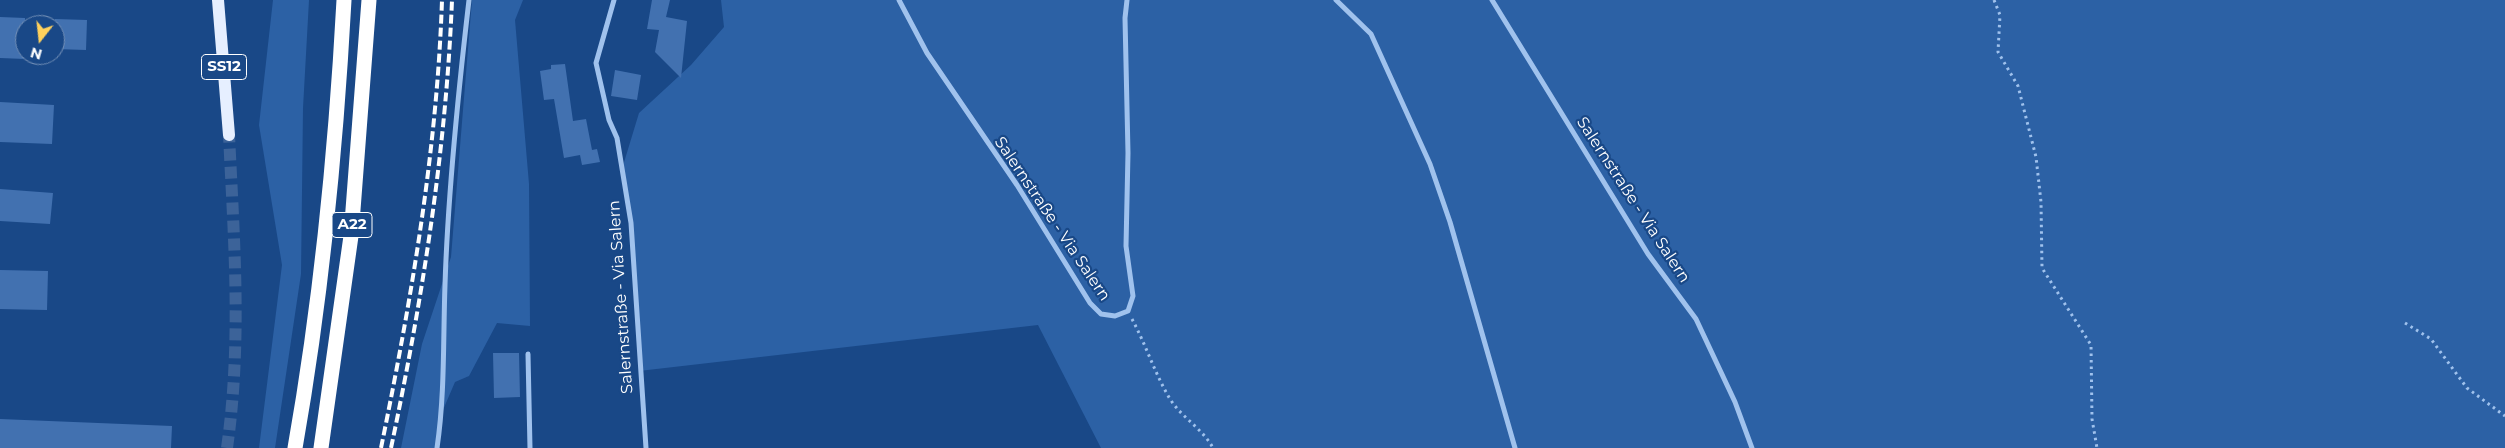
<!DOCTYPE html>
<html>
<head>
<meta charset="utf-8">
<style>
  body { margin:0 }
  #map { position:relative; width:2505px; height:448px; overflow:hidden; background:#194887; font-family:Montserrat,sans-serif }
  canvas { display:block }
  .north { position:absolute; left:15px; top:15px; width:50px; height:50px; box-sizing:border-box; background:#194887; border:1px solid #7591b7; border-radius:50%; rotate:196deg; font-size:14px; font-weight:700; line-height:20px; text-align:center; color:#fff }
  .north::after { content:''; display:block; margin:auto; width:18px; height:22px; background:#ffd15c; clip-path:polygon(50% 0,100% 100%,50% 72%,0 100%) }
</style>
</head>
<body>
<div id="map">
<canvas width="2505" height="448"></canvas>
<div class="north">N</div>
</div>
<script>
const c = document.querySelector('canvas').getContext('2d');
c.lineJoin = 'round';
function paint(path, color) { c.fillStyle = color; c.fill(path, 'evenodd'); }
function stroke(path, color, width, dash) { c.strokeStyle = color; c.lineWidth = width; c.lineCap = dash ? 'butt' : 'round'; c.setLineDash(dash || []); c.stroke(path); }
function write(font, color, halo, rows, align = 'center') {
  c.font = font + ' Montserrat,sans-serif'; c.lineWidth = 4.5; c.setLineDash([]); c.textBaseline = 'middle'; c.strokeStyle = halo; c.fillStyle = color; for (const [text, x, y, turn = 0] of rows) {
    c.save(); c.translate(x, y); c.rotate((+turn || 0) * Math.PI / 180); c.textAlign = isNaN(turn) ? turn : align; if (halo) c.strokeText(text, 0, 0); c.fillText(text, 0, 0); c.restore();
  }
}
paint(new Path2D(`
  M273 0H309L303 108 301 274 275 448H259L282 265 259 125Z
  M472 0H523L515 20 529 184 530 326 497 323 469 376 455 382 443 410 437 448H401L422 344 451 257Z
  M721 0H2505V448H1101L1038 325 639 371 631 223 622 169 639 113 691 65 724 27Z`), '#2c61a5');
paint(new Path2D(`
  M652 0H670L666 17 687 21 681 78 655 52 659 30 647 29Z
  M0 17 25 18V59L0 58Z
  M55 19 87 20 86 50 55 49Z
  M565 64 573 121 586 119 592 150 597 149 600 162 582 165 580 155 564 158 554 99 544 100 540 71 551 69V65Z
  M615 70 641 75 637 100 611 96Z
  M0 102 54 105 52 144 0 142Z
  M0 189 53 193 50 224 0 221Z
  M0 270 48 271 47 310 0 309Z
  M493 353H519L520 397 494 398Z
  M0 419 172 426 171 448H0Z`), '#4271b0');
stroke(new Path2D(`
  M227 448C242 342 234 241 229 135`), '#3c6399', 12, [12, 6]);
stroke(new Path2D(`
  M1994 0 2000 15 1998 52 2018 86 2036 157 2041 202 2042 268 2091 345 2092 419 2097 448
  M1132 319C1146 345 1155 374 1170 399 1182 418 1203 429 1213 448
  M2405 323 2431 339 2467 388 2505 416`), '#a0c2ed', 3, [2.5, 4]);
stroke(new Path2D(`
  M614 0 596 63 609 120 617 138 631 223 646 448
  M899 0 927 53 1017 185 1090 303 1101 314 1115 316 1128 311 1133 296 1126 246 1128 153 1125 18 1127 0
  M1336 0 1371 34 1430 164 1450 222 1515 448
  M1492 0 1648 254 1696 319 1735 402 1752 448
  M528 354 530 448
  M437 448C445 394 443 339 445 285 448 190 458 94 469 0`), '#a0c2ed', 5);
stroke(new Path2D(`
  M218 0 229 135`), '#e6efff', 12);
stroke(new Path2D(`
  M295 448C321 301 336 149 344 0
  M321 448 351 236 369 0`), '#fff', 15);
stroke(new Path2D(`
  M381 448C411 301 437 151 442 0
  M391 448C422 301 446 151 452 0`), '#fff', 4, [9, 4]);
for (const [x, y, w] of [
  [224,67,45],
  [352,225,40]
]) { const box = new Path2D(); box.roundRect(x - w / 2, y - 12.5, w, 25, 4); c.fillStyle = '#194887'; c.fill(box); stroke(box, '#fff', 1); }
write('bold 15px', '#fff', null, [
  ["SS12",224,67],
  ["A22",352,225]
]);
write('16px', '#fff', '#194887', [
  ["Salernstraße - Via Salern",1633,200,57],
  ["Salernstraße - Via Salern",1052,219,56],
  ["Salernstraße - Via Salern",621,297,-94]
]);
</script>
</body>
</html>
